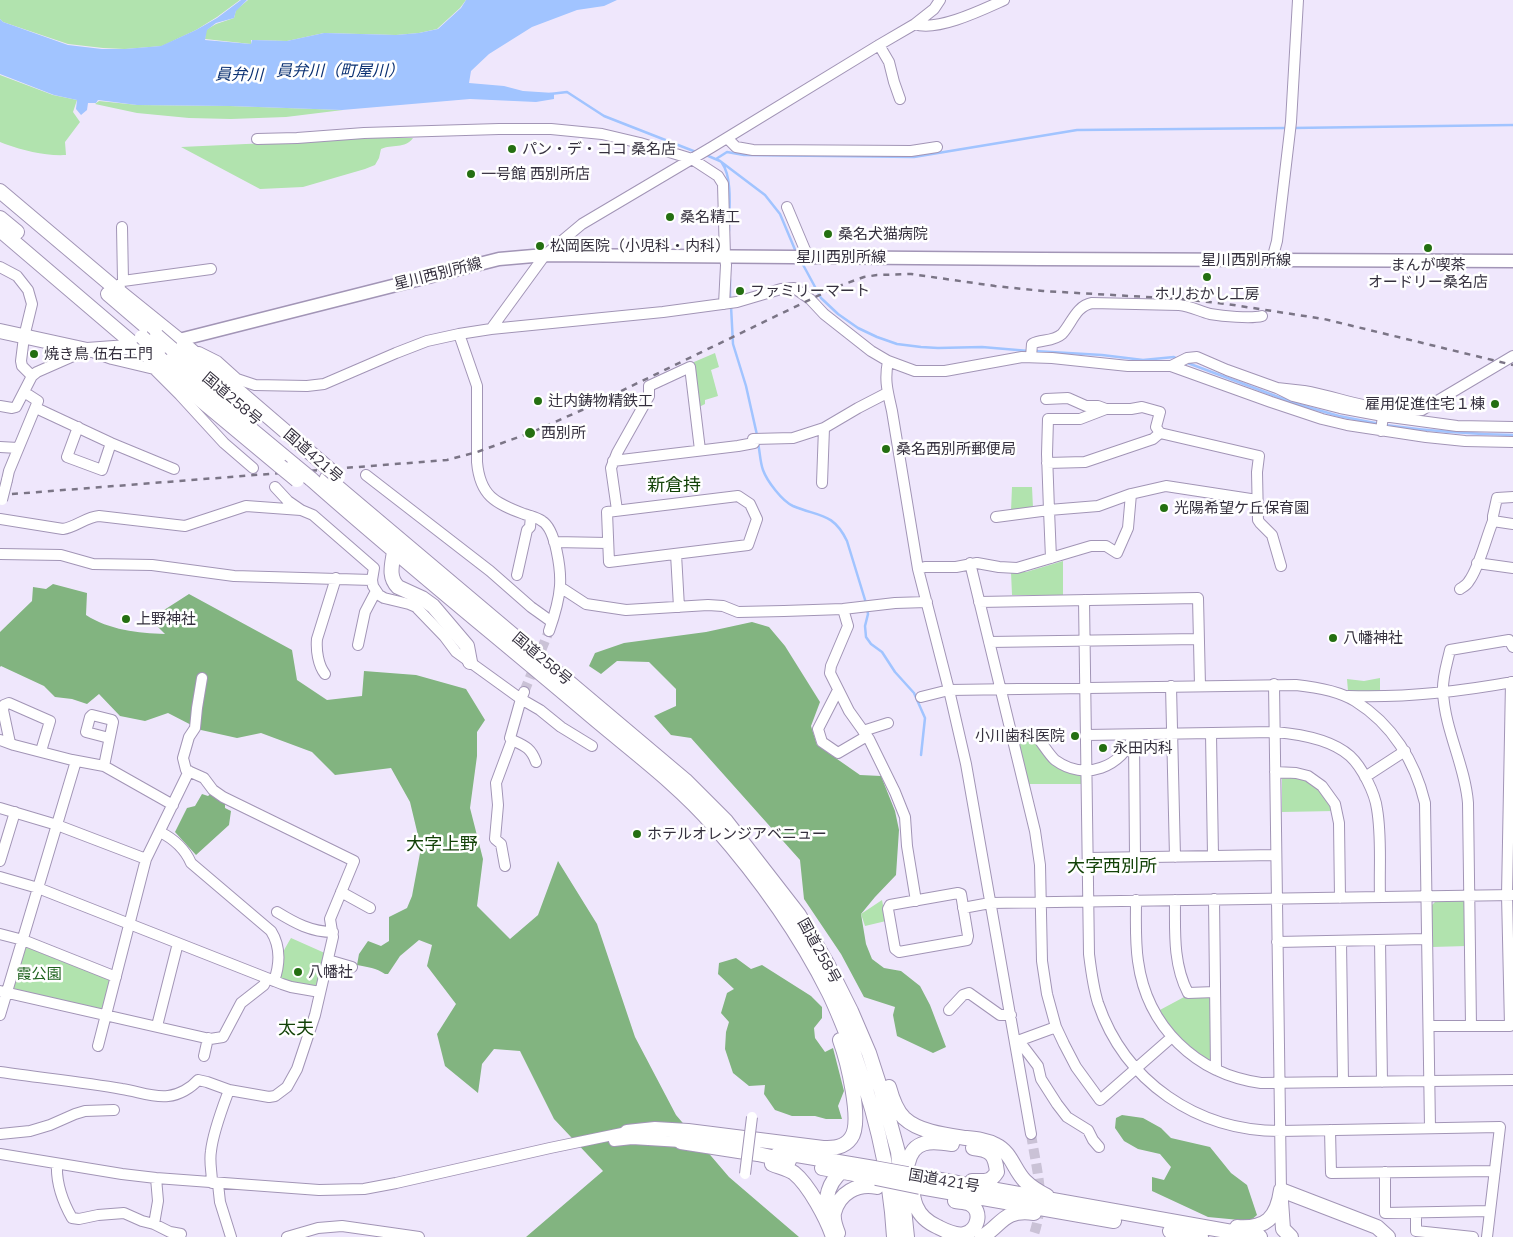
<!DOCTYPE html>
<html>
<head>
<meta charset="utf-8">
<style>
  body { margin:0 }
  canvas { display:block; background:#efe7fc }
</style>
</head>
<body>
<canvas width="1513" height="1237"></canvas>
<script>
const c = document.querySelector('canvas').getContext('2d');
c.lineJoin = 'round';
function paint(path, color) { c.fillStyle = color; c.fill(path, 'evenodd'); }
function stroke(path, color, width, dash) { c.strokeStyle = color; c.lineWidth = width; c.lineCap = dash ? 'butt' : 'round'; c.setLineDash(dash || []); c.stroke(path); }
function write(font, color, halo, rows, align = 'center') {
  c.font = font + ' Mulish,"Noto Sans JP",sans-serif'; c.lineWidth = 5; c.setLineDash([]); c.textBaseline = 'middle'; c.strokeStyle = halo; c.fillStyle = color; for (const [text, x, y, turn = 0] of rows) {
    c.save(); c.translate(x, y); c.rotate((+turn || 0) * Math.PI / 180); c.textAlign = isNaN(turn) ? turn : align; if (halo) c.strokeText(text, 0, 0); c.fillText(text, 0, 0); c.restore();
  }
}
paint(new Path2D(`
  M0 0H240L217 17 196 30 162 46 125 49 103 48 68 44 3 22 0 19Z
  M248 0H466L460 8 437 29 419 33 396 35 324 33 287 41 251 40V44L205 39 206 30 216 24 234 18 236 10Z
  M0 75 53 95 77 100 73 112 80 122 65 142 66 155C45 156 25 151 5 144L0 142Z
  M99 101 138 105 230 106 343 110 286 117 231 119 189 118 137 113 95 104Z
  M376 138H413C405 149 392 144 381 149L379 158 375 165 365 169 303 187 260 189 181 147Z
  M715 353 719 367 711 370 718 396 705 400V404L697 408 694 362Z
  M1012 487H1032L1033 508 1011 511Z
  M1063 561V595H1012L1011 572H1026Z
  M1380 678V693L1348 691 1347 679 1364 681Z
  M1021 740H1033L1078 773 1081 776 1082 784H1027L1018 745Z
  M1284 775 1304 778 1318 786 1334 811 1282 812V779Z
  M882 900 886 921 865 926 861 914Z
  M1436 901H1464L1466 903 1467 946 1432 947V905Z
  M291 938 327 954 319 984 316 986 296 983 281 979C275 964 284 950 291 938Z
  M22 944 111 977 101 1013 10 991Z
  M1186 996H1209L1212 999 1214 1059 1207 1062 1173 1034 1158 1011Z`), '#b1e3ae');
paint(new Path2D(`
  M53 584 87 593 86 615C109 630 138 633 165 634L150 619 189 594 292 650 297 680 327 700 362 696 364 671 416 675 466 689 485 720 477 732V756L470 808 483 859 477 906 510 939 538 915 558 861 597 924 635 1037 676 1115 729 1177 799 1237H526L603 1171 554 1119 520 1051 494 1049 482 1064 478 1093 445 1066 437 1034 456 1004 427 966 432 945 419 940 400 956 388 974H385C376 968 368 967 357 965L359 954 368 941 381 946 389 941V917L407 908 412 896 421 848 410 802 391 768 335 775 312 752 261 733 237 738 201 730 168 713 145 721 120 716 99 694 87 704 72 699 55 697 44 686 1 666 0 667V632L32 601 33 587 46 589Z
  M752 622 769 627 785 646 820 702 811 726 817 745 860 775 881 776 895 811 899 830 896 875 875 897 861 914 866 944 872 959 884 968 901 971 920 986 930 1005 946 1047 933 1053 897 1036 893 1015 895 1007 864 997 841 954 804 899 800 860 691 738 671 735 654 716 676 706V689L649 662 617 661 601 674 589 666 595 653 624 643 706 632Z
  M213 792 225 802V808L231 811 229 825 196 855 175 832 187 808 195 806 202 794 208 796Z
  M736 958 751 969 762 965 811 996 822 1007V1018L814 1028 815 1038 825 1052 833 1048 844 1091 838 1106 842 1119H826L815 1116H792L775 1110 764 1094 765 1085 749 1086 733 1073 725 1049 726 1032 729 1022 721 1013 727 993 734 989 718 974 719 963Z
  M1122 1115 1143 1118 1161 1128 1171 1138 1210 1147 1231 1173 1247 1185 1257 1215 1250 1221 1208 1217 1152 1191V1177L1164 1180 1171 1167 1160 1154 1138 1149 1124 1141 1115 1128 1116 1118Z`), '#82b480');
paint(new Path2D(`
  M241 0H247L236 11 234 18 216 23 207 30 205 40 251 44 252 40 287 41 324 33 396 35 419 33 438 29 461 8 466 0H617L604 6 577 10 532 27 489 54 471 71 469 83 504 86 523 91 554 93V99L536 102 470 99 342 110 230 106 137 105 98 100 96 103H88L87 110 81 115 76 109 77 100 54 95 0 74V19L3 22 68 45 102 49H125L161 46 196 30 217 18Z`), '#a1c4ff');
stroke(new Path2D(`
  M550 94 567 92 604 116 696 152
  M1292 128 1513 125
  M706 155 720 161 765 195 780 214 796 252
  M716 159 727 152 744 155 914 157 1077 130 1287 128
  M722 163C733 178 729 212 729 231
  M801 261 821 298 838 314 858 328 877 337 897 344 921 347 938 348 982 347 1029 351
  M730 279V301
  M731 306 733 344 746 386 757 435
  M1034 351 1102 355 1143 360 1174 357 1178 359
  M1185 362 1297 404 1339 416 1380 424
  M1385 425C1428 431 1470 434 1513 435
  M758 443C760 452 760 462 763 470 767 481 782 501 793 506 819 517 833 512 847 541L866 603
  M867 608 868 614 865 626 866 637 871 644 882 652 895 672 914 693 925 718 921 755`), '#a1c4ff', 2.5);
stroke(new Path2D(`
  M524 692 549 631
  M1031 1134C1034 1155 1041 1182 1040 1203 1039 1215 1037 1226 1033 1237`), '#cac2d6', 10, [10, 5]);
const minor = new Path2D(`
  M915 24C937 32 984 9 1004 0
  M879 45 889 62 894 82 900 99
  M727 138 736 147 753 150 911 151 937 147
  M257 139 297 138 364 133 499 129H551L602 134 640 143 692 159 718 176 723 184 725 257 726 265 724 304
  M787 207 808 257
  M122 227 123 281
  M1274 260V252L1277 241 1291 122 1298 0
  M0 267 17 276 28 290 32 304 24 337 21 361 22 366 32 376
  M116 289 123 281 211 269
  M491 329 545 255 582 224 712 147 879 45 915 24 934 9 940 0
  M459 334 477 386V462C480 496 495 503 524 514 530 516 537 517 542 521 556 529 561 571 560 586 559 600 554 617 549 631
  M199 352 217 361 237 379 255 385 307 386 324 384 396 353 427 341 459 334 491 329 663 312 737 302 781 289 794 288 810 299 824 314 871 351 888 361 915 371H945L1022 357 1052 358 1128 366H1171L1271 402 1322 419 1347 425 1426 437 1465 441 1513 442
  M1031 357 1032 344C1041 339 1053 342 1062 334 1072 323 1076 306 1092 303L1179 305C1190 306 1199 311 1210 314 1222 316 1251 319 1262 316
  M888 361C884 382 888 392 892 411L918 569 949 690 966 764 1031 1134
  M1171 366 1187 358 1197 357 1227 370 1277 388 1293 396 1340 408 1383 416 1381 431
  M1277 388C1286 389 1295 390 1304 391 1343 398 1382 415 1422 410L1513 356
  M1046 399 1068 398 1086 406H1098L1106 409
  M0 406 12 408 16 407 32 376 37 372 87 350 112 359 154 369 180 395 224 443 253 468
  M36 408 111 443 174 469
  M1383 416 1457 426 1513 427
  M78 427 67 457 102 470 111 443
  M753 439 793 438 824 428 858 408 887 393
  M0 447 18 448
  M613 461 738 446 754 443
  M1047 463 1085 462 1153 439 1160 433 1259 456 1257 472 1258 520 1260 523 1272 535 1281 566
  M366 475 490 571 531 607 552 622
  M7 480 9 471 38 401 24 392
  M822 483 824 428
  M275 487 288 501 301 510 313 515 374 568 372 580
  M738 496 750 504 757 519 748 545 609 562 607 512Z
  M617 510 611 468 617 453 649 396V386L690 367 700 450
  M996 517 1049 510 1047 454 1048 419H1080L1106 409H1131L1142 407 1160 412 1156 427 1160 433
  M0 519 63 529C76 527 86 517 99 516L185 526 246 506 301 510
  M1493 521 1513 524
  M554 542 608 543
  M0 554 61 555 93 564 152 565 234 576 372 580 373 586 379 595 384 598 409 604 416 607 444 636 456 652 521 699 524 692
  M676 554 679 607
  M1051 558 1049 510 1098 506 1131 494 1166 486 1257 500
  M970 563 1035 831 1040 865 1042 961 1047 994 1056 1027 1064 1044 1076 1067 1100 1100 1172 1037
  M1477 563 1513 568
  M918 569 925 567H956L977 563 999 567 1017 568 1091 546H1106L1117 553 1128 528 1131 494
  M517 575 527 530 530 527 531 516
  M560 587 586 604 626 610 708 605 723 606 738 612 784 611 843 609 895 603 927 602
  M1460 589C1463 587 1467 585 1469 581 1479 568 1486 538 1493 521V516L1497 498 1513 497
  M1084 600 1089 954C1091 970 1093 987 1098 1003 1125 1082 1197 1131 1280 1131L1500 1127 1487 1237
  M979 602 1198 598 1200 686
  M843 609 848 626 831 666 830 673 849 711 869 739 895 792 905 817 907 846 916 901
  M989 642 1199 639
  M358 645 365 612 376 591
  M325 674C318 665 316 650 317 639L336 578
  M202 678 197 708 195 728 189 737 183 758 186 770 204 778 213 790 223 797 354 861 330 919 333 937 315 1015 297 1069 287 1087 275 1096 269 1097 229 1090C222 1109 213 1132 211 1151 209 1162 212 1172 212 1183
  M1274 684 1281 1190
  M1171 686 1175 857
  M838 690 818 729 822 742 838 753 867 736
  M1348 696C1403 698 1458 692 1513 682
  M921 697 949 690 1296 685C1315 687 1339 691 1355 701 1392 724 1415 761 1425 803L1430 1128
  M863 731 888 723
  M1211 734 1213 856
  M1086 735 1275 732C1299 734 1331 739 1350 756 1362 767 1375 793 1377 809 1382 838 1379 868 1380 897
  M1013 736C1019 736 1030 734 1036 736 1039 738 1049 755 1055 760 1085 782 1122 767 1134 735
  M1134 738 1135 857
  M0 740 14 745 72 760 104 766 173 805
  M512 740C525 746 531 748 536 762
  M10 743 3 710 4 705 9 703 50 721 41 751
  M104 766 113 722 112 720 92 715 90 717 86 732 109 738
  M1275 772 1296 773 1308 776 1322 786 1335 804 1339 823 1340 898
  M1365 777 1405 751
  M0 808 57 825 146 859
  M160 832C174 839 185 849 191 863L271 931C281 947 280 964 274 981
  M1088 858 1276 855
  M0 861 15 812
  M505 866 501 844 495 839 498 805 496 783 512 740 510 738 521 699 540 710 561 727 592 746
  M0 877 38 888 282 984 291 987 320 992
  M341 892 370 908
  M958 893 961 894 968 936 967 940 899 952 895 949 888 909 890 905Z
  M1214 899 1216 1070
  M1136 900C1136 920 1135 941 1138 961 1147 1027 1196 1074 1261 1083L1513 1080
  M1175 900C1175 932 1173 964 1188 993L1215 992
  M963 908 990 903 1513 895
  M277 912C295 923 311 932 333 932
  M0 934 23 940 116 977
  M1380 940 1382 1082
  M1341 941 1343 1082
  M1277 942 1427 939
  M328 960 352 967
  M0 991 210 1039 223 1037 241 1003 264 985 267 978
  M949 1010 963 995 969 993 1000 1015H1011
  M0 1015 76 761
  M157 1026 178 943
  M1429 1026H1510L1507 895 1511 682
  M1471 1026 1468 803C1465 765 1445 731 1443 692 1442 678 1447 664 1450 650L1509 640 1513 647
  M1019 1041 1038 1066 1041 1079 1057 1104 1067 1117 1088 1130 1093 1140 1099 1147
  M1015 1042 1056 1027
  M98 1046 146 859 189 771
  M204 1056 208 1038
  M0 1072C41 1078 82 1082 122 1089 137 1091 153 1098 168 1096 179 1095 191 1088 198 1080L207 1082 229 1090
  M1330 1130 1331 1173 1495 1171
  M0 1134 30 1131 50 1125 75 1114 85 1111 114 1110
  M614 1141 632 1139 681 1142
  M0 1154 122 1174 156 1178 319 1190 364 1189 396 1183 550 1148 627 1132
  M57 1164C56 1182 63 1202 72 1218L79 1219 98 1215 124 1213 142 1221 154 1224 170 1232 181 1234
  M1385 1172V1213L1490 1211
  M218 1184 220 1202 231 1237
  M1416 1213V1231L1473 1237
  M154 1224 158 1201 156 1178
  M287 1237 318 1228 342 1226 419 1237`);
const major = new Path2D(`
  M179 340 499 259 545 255 1040 259 1513 261`);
const highway = new Path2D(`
  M0 191 116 289 179 340 321 462
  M0 218 17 232
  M0 230 137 347 280 466
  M108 294 157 336
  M0 331 87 350 141 346
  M172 349 200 372
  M158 352 294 465
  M327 478 685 780 726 821 799 915 828 965 851 1011 869 1053 881 1090 898 1152 907 1237
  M311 479C400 558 493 633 584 710 627 747 677 783 714 826 758 876 799 933 829 993 835 1005 840 1018 845 1030 871 1095 890 1167 894 1237
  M394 552C392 565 388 577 398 587L422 598 433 606 467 646 470 662
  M889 1087C892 1098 896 1110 904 1118 919 1132 946 1135 966 1138 976 1139 987 1140 996 1145 1011 1152 1014 1170 1025 1181 1032 1188 1039 1192 1047 1196
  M627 1132 655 1129 688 1131 823 1148C833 1148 844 1148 851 1138 863 1122 847 1059 840 1040
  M681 1142 758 1154 789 1161
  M779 1152 874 1168
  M908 1163C913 1139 932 1141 952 1144
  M772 1164C779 1167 788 1169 794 1173 809 1185 827 1219 833 1237
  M822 1168 876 1178
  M910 1175C912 1185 912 1197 916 1206 920 1216 929 1223 938 1227 946 1231 955 1236 964 1234 978 1231 983 1211 970 1204 966 1202 959 1202 955 1201
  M918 1176 1260 1237
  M972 1181C985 1181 990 1183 997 1172 995 1154 991 1150 973 1148
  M920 1187 1114 1221
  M1281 1190 1377 1227 1388 1237
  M1281 1201 1283 1229 1291 1237
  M828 1219C825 1205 826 1188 837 1176 839 1173 844 1171 847 1169
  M1237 1227C1266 1229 1277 1218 1281 1190
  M1170 1231 1201 1237
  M838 1233C836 1228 833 1219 834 1213 839 1193 857 1183 877 1187
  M982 1237C1003 1224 1003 1209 1034 1213`);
stroke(minor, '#a295b6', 12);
stroke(major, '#a295b6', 15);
stroke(highway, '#a295b6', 16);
stroke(minor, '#fff', 10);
stroke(major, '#fff', 12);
stroke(highway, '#fff', 14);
stroke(new Path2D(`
  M0 495 447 460 477 452 530 433 582 410 836 287 864 277 877 275 911 274 995 286 1043 291 1182 299 1227 304 1324 319 1513 365`), '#7b7586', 2.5, [6, 6]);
const minorBridge = new Path2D(`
  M2 500 7 480
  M745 1174 752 1117`);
const highwayBridge = new Path2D(`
  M157 336 172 349
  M142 337 158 352
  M321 462 338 477
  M294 465 311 479
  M280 466 297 480
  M874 1168 918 1176
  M876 1178 920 1187`);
stroke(minorBridge, '#a295b6', 12, []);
stroke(highwayBridge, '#a295b6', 16, []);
stroke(minorBridge, '#fff', 10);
stroke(highwayBridge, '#fff', 14);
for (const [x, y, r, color] of [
  [512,149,5,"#246f11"],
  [471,174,5,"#246f11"],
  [670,217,5,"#246f11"],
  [828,234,5,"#246f11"],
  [540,246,5,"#246f11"],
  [1428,248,5,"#246f11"],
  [1207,277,5,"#246f11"],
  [740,291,5,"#246f11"],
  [34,354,5,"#246f11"],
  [538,401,5,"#246f11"],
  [1495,404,5,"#246f11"],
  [530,433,6,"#246f11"],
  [886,449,5,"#246f11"],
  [1164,508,5,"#246f11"],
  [126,619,5,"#246f11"],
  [1333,638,5,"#246f11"],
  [1075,736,5,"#246f11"],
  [1103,748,5,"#246f11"],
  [637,834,5,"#246f11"],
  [298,972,5,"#246f11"]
]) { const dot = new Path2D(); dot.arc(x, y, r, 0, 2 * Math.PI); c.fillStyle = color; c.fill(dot); stroke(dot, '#fff', 2); }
write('15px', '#35303e', '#fff', [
  ["パン・デ・ココ 桑名店",522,149],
  ["一号館 西別所店",481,174],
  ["桑名精工",680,217],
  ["桑名犬猫病院",838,234],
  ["松岡医院（小児科・内科）",550,246],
  ["まんが喫茶",1428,265,"center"],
  ["オードリー桑名店",1428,282,"center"],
  ["ファミリーマート",750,291],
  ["ホリおかし工房",1207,294,"center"],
  ["焼き鳥 伍右エ門",44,354],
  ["辻内鋳物精鉄工",548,401],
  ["雇用促進住宅１棟",1485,404,"right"],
  ["西別所",541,433],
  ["桑名西別所郵便局",896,449],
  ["光陽希望ケ丘保育園",1174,508],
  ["上野神社",136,619],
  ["八幡神社",1343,638],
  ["小川歯科医院",1065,736,"right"],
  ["永田内科",1113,748],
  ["ホテルオレンジアベニュー",647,834],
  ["八幡社",308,972]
], 'left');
write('15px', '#35303e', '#fff', [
  ["星川西別所線",841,257],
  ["星川西別所線",1246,260],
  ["星川西別所線",438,274,-14],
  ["国道258号",232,399,40],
  ["国道421号",313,456,41],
  ["国道258号",542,659,40],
  ["国道258号",819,951,61],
  ["国道421号",944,1181,10]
]);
write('15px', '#206420', '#fff', [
  ["霞公園",39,974]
]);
write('italic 16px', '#0a3072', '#fff', [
  ["員弁川（町屋川）",340,71],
  ["員弁川",239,75,1]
]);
write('18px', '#134208', '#fff', [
  ["新倉持",674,486],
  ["大字上野",442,845],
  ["大字西別所",1112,867],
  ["太夫",296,1029]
]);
</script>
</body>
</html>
